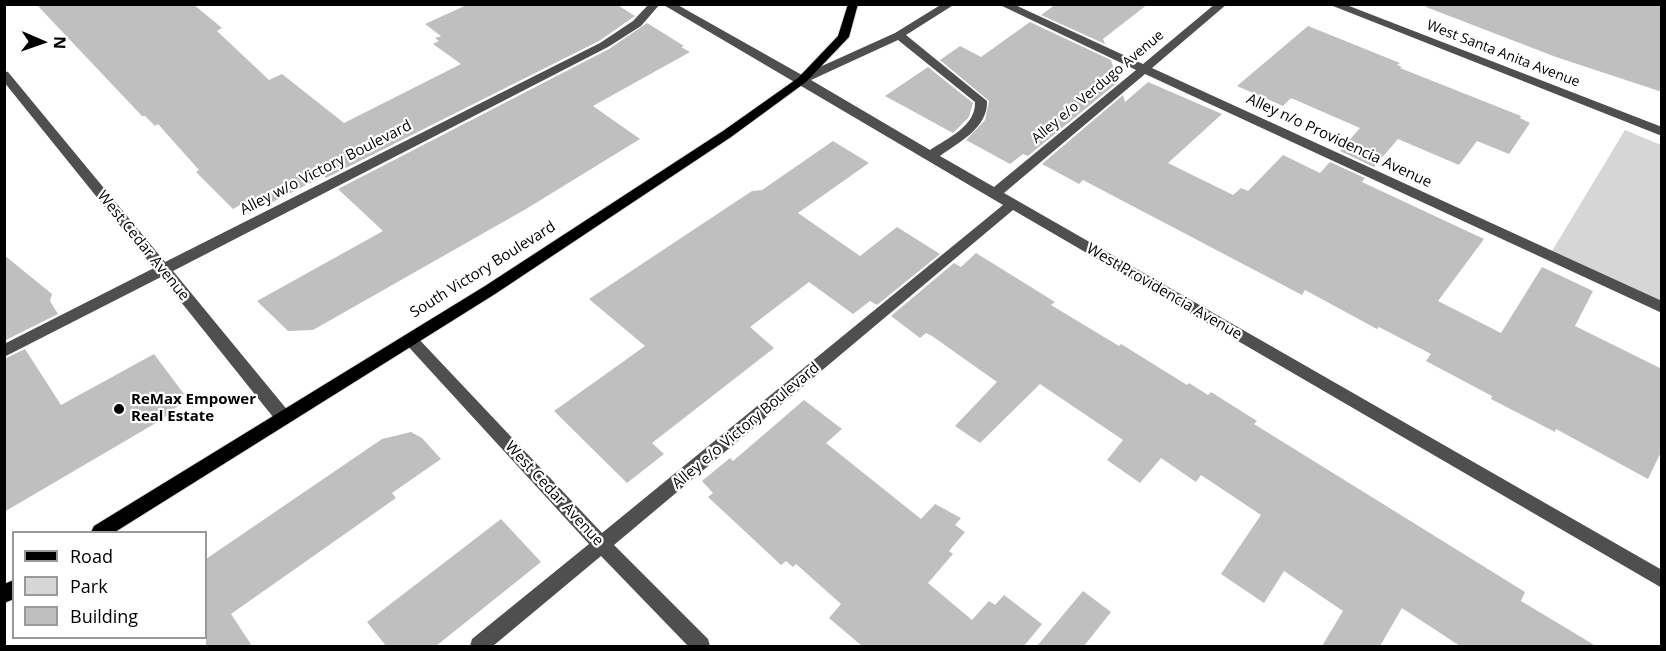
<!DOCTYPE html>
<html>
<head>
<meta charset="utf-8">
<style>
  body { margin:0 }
  #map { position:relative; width:1666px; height:651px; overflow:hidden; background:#fff; font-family:"Open Sans",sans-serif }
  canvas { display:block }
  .frame { position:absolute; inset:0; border:6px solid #000; pointer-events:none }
  .legend { position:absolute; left:12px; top:531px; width:195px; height:108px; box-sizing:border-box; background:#fff; border:2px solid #999; margin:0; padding:8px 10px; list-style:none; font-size:18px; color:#000 }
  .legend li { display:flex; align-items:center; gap:12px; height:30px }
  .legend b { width:30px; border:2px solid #999 }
  .north { position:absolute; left:12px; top:12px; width:60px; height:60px; -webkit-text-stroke:4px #fff; paint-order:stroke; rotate:92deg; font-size:16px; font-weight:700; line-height:24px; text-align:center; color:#000 }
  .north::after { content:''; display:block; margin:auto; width:21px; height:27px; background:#000; clip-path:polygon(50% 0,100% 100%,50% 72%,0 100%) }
</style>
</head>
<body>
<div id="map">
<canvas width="1666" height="651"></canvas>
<div class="frame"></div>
<ul class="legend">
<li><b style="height:8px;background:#000"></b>Road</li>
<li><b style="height:16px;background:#d6d6d6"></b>Park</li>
<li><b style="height:16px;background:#bfbfbf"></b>Building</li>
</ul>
<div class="north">N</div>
</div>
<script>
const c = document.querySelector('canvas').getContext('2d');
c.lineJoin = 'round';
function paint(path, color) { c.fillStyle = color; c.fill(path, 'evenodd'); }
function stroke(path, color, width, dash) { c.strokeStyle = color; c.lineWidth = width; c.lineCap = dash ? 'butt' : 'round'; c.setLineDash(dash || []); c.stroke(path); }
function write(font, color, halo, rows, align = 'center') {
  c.font = font + ' "Open Sans",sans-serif'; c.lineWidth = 4.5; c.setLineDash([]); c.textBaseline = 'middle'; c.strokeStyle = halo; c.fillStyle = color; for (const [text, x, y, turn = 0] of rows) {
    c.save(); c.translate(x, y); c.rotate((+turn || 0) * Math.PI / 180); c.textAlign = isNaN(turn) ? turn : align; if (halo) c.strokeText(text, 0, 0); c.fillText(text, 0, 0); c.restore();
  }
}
paint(new Path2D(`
  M1625 130 1661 145V301L1552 251Z`), '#d6d6d6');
paint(new Path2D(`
  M36 4H193L222 28 217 31 269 80 282 74 344 123 461 64 433 44 439 41 435 38 441 36 425 24 469 4H616L635 16 599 41 326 178 324 176 249 214 240 205 233 209 196 172 199 170 158 124 155 126 145 116H142Z
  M1056 4H1148L1103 39 1105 44 1041 15Z
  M1427 4H1662V92L1556 57 1426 7Z
  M1030 22 1111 60 1118 82 1028 156 1023 154 1010 164 966 140 985 120 989 101 940 60 960 46 981 57Z
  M647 23 684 46 681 47 690 52 593 106 640 139 526 209 313 330 288 331 257 301 383 231 338 189 609 49Z
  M1308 26 1400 63 1397 65 1402 67 1400 68 1521 116 1520 118 1530 123 1509 154 1477 141 1459 165 1398 139 1374 167 1340 151 1360 128 1291 98 1283 106 1237 86Z
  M928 67 973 103 969 117 953 133 885 96Z
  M1148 82 1222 114 1168 163 1233 195 1241 188 1248 191 1283 155 1320 173 1330 162 1365 178 1362 182 1484 239 1438 301 1501 333 1542 267 1593 291 1575 326 1662 369V450L1648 479 1556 429 1555 432 1491 399 1492 396 1426 361 1431 354 1379 327 1377 329 1305 290 1302 295 1083 180 1079 184 1042 164 1123 95 1125 102Z
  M833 141 869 163 798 213 860 256 897 227 940 254 877 305 870 301 853 314 809 282 750 327 774 348 652 443 664 454 627 483 554 411 645 346 589 299 752 191 762 190Z
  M976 253 1055 302 1051 305 1119 346 1121 344 1187 385 1189 383 1208 395 1211 392 1257 421 1254 424 1525 592 1521 601 1596 646H1460L1402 608 1380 646H1322L1343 611 1284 571 1264 603 1221 574 1261 515 1201 475 1196 482 1161 458 1140 483 1107 460 1123 440 1040 384 980 443 955 426 997 382 932 336 926 333 920 338 891 316 954 263 961 267Z
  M4 255 52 294 50 301 58 314 4 341Z
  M25 349 61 405 154 354 184 394 178 406 161 420 4 512V359Z
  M804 400 842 429 826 443 921 519 935 504 961 518 955 525 965 532 949 551 953 554 928 583 972 620 989 601 995 605 1004 595 1042 624 1024 646H862L829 618 841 604 796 564 793 567 786 561 781 565 708 497 713 493 702 481 730 458 733 461Z
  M411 432 422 438 441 459 392 493 396 498 231 614 252 646H206V559L382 439Z
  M501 519 541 562 436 646H386L367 622Z
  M1083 591 1111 612 1084 646H1037Z`), '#bfbfbf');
const major = new Path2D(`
  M848 4H858L849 37 806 82 731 137 495 294 115 532H91L94 526 485 286 723 131 798 78 838 36Z
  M14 580V599L4 603V584Z`);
stroke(major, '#dbdbdb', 2);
paint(new Path2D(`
  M649 4H660L641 26 608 47 173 271 289 412 291 417 289 422 283 424 277 422 161 277 4 357V344L154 268 4 82V71L8 72 165 262 600 43 633 21Z
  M662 4H676L802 75 895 33 942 4H955L906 35 987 101C988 128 959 142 940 156L994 187 1136 70 998 4H1013L1143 64 1215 4H1227L1152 68 1662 301V313L1145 74 1004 193 1662 570V588L1013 210 614 545 708 639 710 646H688L601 556 493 646H470L472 639 589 544 405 343 402 339 405 335H415L602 533 1003 205ZM898 40 975 102C976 126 948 138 930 150L811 80Z
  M1328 4H1344L1662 127V136Z`), '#4f4f4f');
paint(major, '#000');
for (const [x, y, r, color] of [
  [119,409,6,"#000"]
]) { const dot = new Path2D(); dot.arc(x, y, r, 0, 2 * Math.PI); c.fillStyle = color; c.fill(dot); stroke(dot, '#fff', 2); }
write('14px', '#000', '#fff', [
  ["West Santa Anita Avenue",1503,54,21],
  ["Alley e/o Verdugo Avenue",1098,87,-40]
]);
write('15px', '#000', '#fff', [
  ["Alley n/o Providencia Avenue",1339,141,25],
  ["Alley w/o Victory Boulevard",326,168,-27],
  ["West Cedar Avenue",143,246,51],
  ["South Victory Boulevard",483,270,-32],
  ["West Providencia Avenue",1164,292,30],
  ["Alley e/o Victory Boulevard",746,426,-40],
  ["West Cedar Avenue",554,494,47]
]);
write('bold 15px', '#000', '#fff', [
  ["ReMax Empower",131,400],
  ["Real Estate",131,417]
], 'left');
</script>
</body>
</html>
